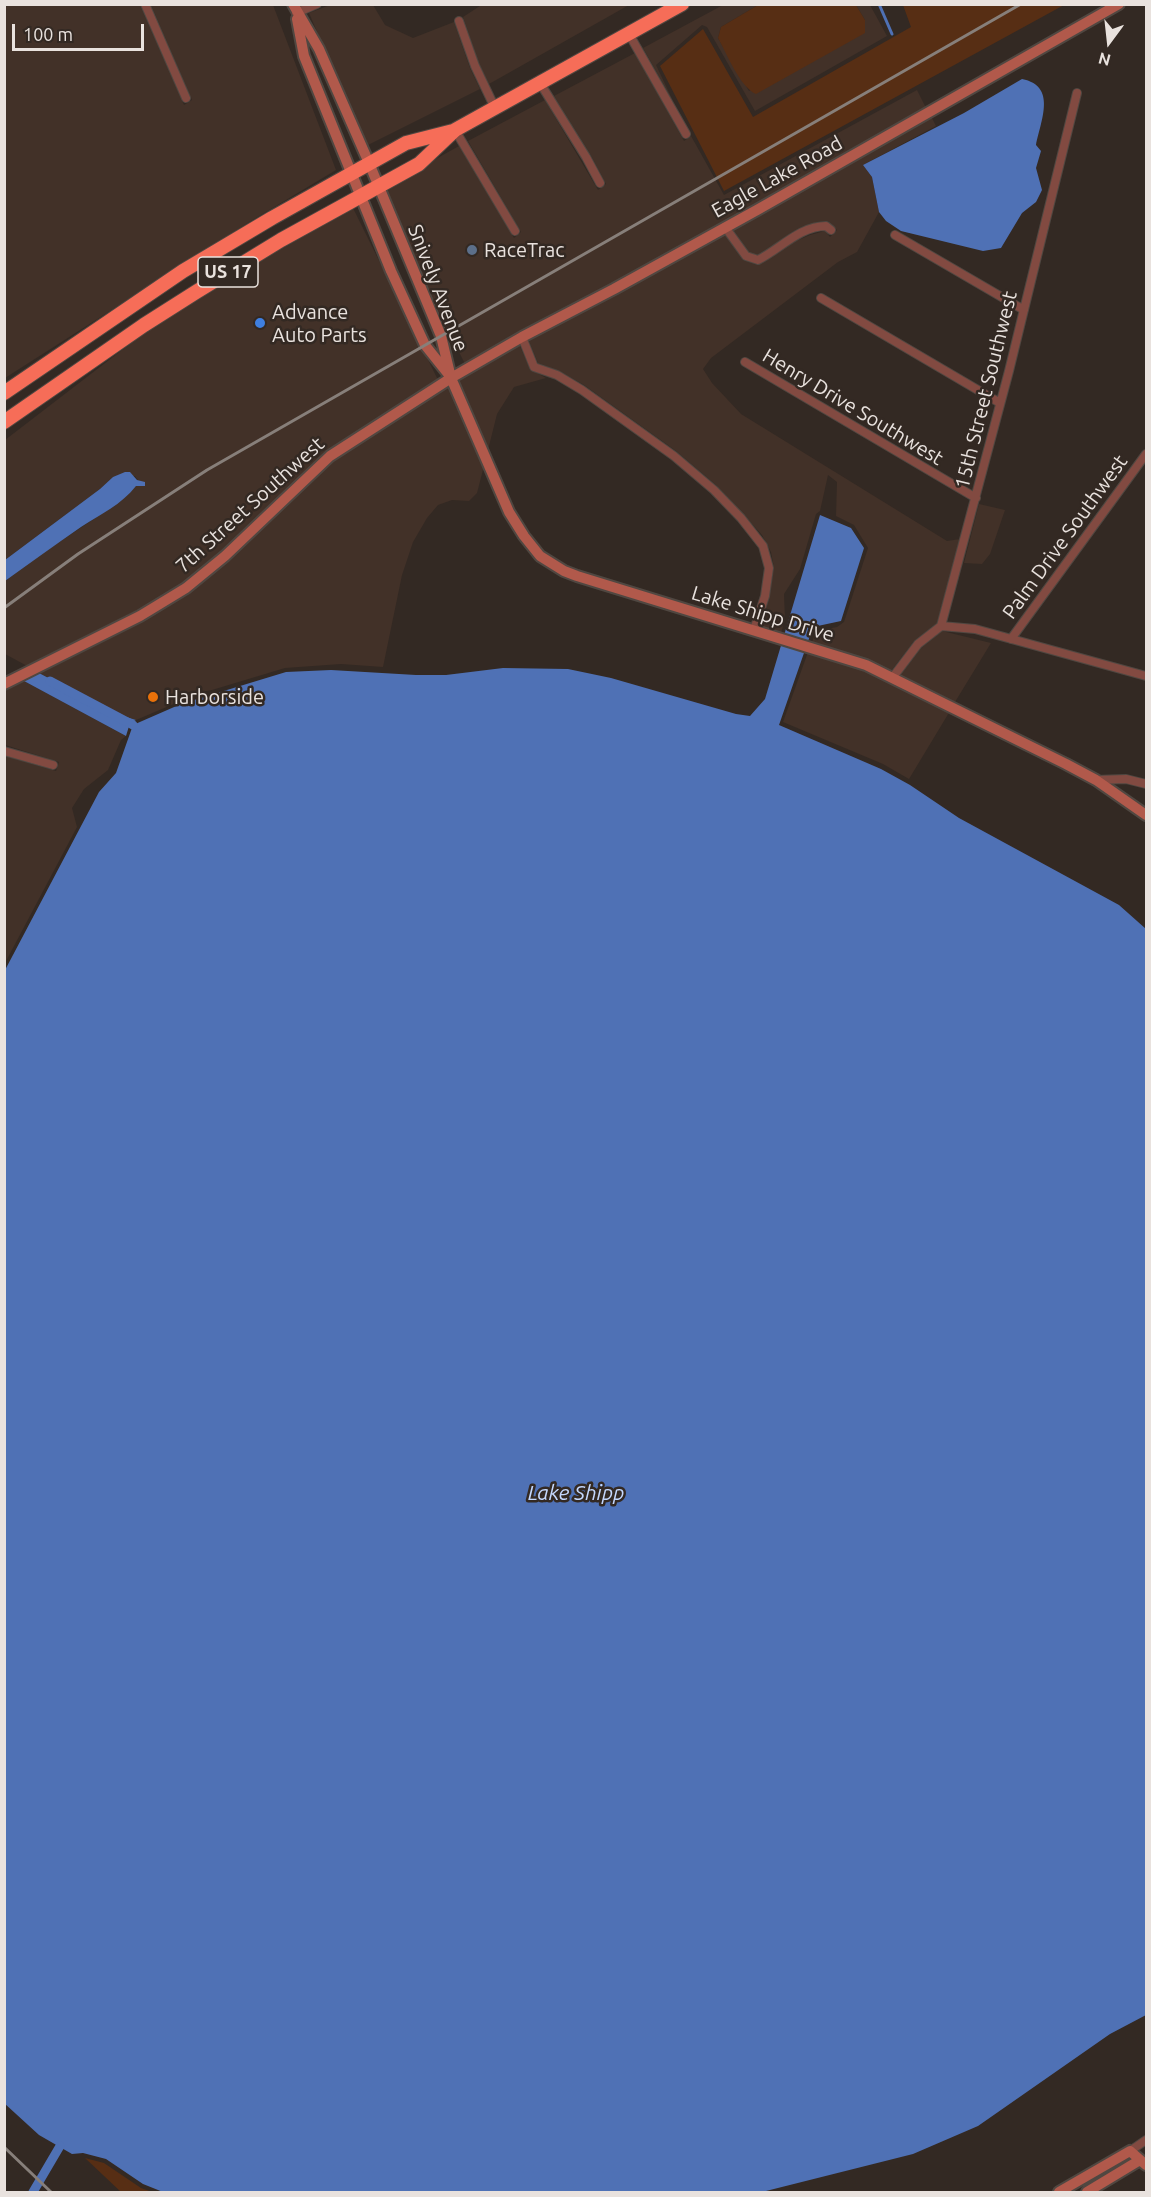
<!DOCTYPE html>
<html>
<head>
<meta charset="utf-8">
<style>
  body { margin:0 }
  #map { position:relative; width:1151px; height:2197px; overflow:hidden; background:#332923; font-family:Ubuntu,sans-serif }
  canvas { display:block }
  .frame { position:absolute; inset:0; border:6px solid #e9e2de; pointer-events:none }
  .north { position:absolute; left:1079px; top:12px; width:60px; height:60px; -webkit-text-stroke:4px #332923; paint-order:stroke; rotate:195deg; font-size:16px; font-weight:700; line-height:24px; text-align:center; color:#e9e2de }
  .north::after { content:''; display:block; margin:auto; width:21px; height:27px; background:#e9e2de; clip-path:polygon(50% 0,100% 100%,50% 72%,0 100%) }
  .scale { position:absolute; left:12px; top:24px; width:132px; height:27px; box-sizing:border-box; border:3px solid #e9e2de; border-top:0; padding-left:8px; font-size:18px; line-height:21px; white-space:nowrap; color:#e9e2de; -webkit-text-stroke:4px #332923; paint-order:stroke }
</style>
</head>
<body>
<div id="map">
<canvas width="1151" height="2197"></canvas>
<div class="frame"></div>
<div class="north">N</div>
<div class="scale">100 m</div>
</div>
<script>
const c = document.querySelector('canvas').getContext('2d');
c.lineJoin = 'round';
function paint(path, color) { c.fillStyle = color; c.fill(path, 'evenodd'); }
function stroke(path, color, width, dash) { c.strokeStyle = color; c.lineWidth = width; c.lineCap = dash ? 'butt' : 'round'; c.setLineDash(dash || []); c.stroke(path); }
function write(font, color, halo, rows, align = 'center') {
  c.font = font + ' Ubuntu,sans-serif'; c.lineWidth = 5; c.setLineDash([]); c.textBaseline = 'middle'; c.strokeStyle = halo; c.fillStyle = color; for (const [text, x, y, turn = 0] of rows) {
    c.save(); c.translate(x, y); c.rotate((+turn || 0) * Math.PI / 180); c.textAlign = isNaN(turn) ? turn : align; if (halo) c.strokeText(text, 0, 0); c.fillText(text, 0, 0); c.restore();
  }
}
paint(new Path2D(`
  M483 4H629V5L489 84 479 64 463 17Z
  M5 5H140L184 105 192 100 151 5H273L336 170 251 221 5 378Z
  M330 5H373L385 25 413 38 454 22 470 68 480 89 366 146 309 13Z
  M723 5H758L721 27 718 38 749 91 865 20 856 5H870L887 36 755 111 707 27 702 25 656 65 674 103 643 48Z
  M635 53 684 141 691 136 724 195 917 90 926 108 755 205 465 364 422 278 384 188 459 146 514 238 521 232 468 141 545 100 598 190 606 184 590 154 554 96Z
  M931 116 936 126 863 165 872 177 879 212 857 252 838 262 711 358 703 369 712 383 741 414 947 541 960 539 937 623 915 640 891 671 848 653 812 642 816 631 837 627 844 622 868 548 854 525 836 516 837 482 828 475 820 511 816 514 800 569 784 594 785 619 781 633 760 626 769 597 774 568 771 552 762 535 717 486 676 451 584 385 559 371 538 363 528 339 724 233 743 260 757 265 796 241 810 235 825 231 830 237 837 230 828 221H820L793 232 759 254 754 255 749 252 732 228Z
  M352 206 438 380 328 452 223 552 171 592 29 667 5 654V581L47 550 94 519 136 486H142L135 476 113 477 100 489 5 560V440L161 320Z
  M519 344 530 369 546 378 514 387 497 414 488 450 457 380Z
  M449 385 484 466 477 493 469 501 452 500 438 505 427 518 413 542 402 575 383 667 341 664 285 668 212 690 194 693 190 697 136 720 104 710 64 690 56 682 39 673 228 560 333 460Z
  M979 504 1005 510 990 554 982 564 964 563Z
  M942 631 991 643 955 702 900 675 921 648Z
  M808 652 864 670 950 711 909 779 883 764 783 722Z
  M24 681 126 736 121 740 108 770 84 789 72 808 77 827 5 963V756L56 771 59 762 5 745V690Z`), '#423128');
paint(new Path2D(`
  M758 5H856L865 20V33L756 94C740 87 727 54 718 38L721 27Z
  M903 5H1064L724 191 660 66 703 29 753 117 911 27Z
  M85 2158 104 2163 141 2188 152 2192H121Z`), '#572e14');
paint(new Path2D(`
  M1022 79C1057 86 1041 120 1036 145L1041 151 1036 168 1042 190 1036 202 1022 213 1001 248 983 251 901 231 886 221 879 212 872 177 863 165 964 113Z
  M125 472H130L137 480 145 482V486H136C121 505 101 514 81 527 55 545 30 563 5 581V560L100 489 113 477Z
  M820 515 851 528 864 548 841 621 813 627 779 725 881 769 910 785 959 818 1119 905 1146 929V2015L1110 2034 978 2126 913 2154 762 2192H163L143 2184 106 2159 83 2153 72 2154 39 2135 4 2103V972L99 792 116 773 133 725 181 704 286 672 331 670 416 675H446L503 668 568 669 611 678 736 714 750 716 765 699Z
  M39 673 56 682 64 690 104 710 136 720 130 723 126 736 24 681Z`), '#4f71b5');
stroke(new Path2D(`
  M879 4 892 34`), '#4f71b5', 3);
stroke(new Path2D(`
  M50 681 133 725
  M33 2192 60 2146`), '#4f71b5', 9);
const street = new Path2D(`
  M145 4 186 98
  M296 13 317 4
  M459 21 475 66 495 108
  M629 34 686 134
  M540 83 586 157 600 183
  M455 130 515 231
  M725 227 746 256 758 260C780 249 800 226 826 226L831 230
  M895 235 1024 310
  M821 298 1000 403
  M522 337 534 367 557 375 582 390 674 456 714 490 741 518 763 546 769 568 765 596 754 630
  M745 362 976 498
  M941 626 975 629 1146 676
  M1011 639 1146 454
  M893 677 918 644 941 626 1009 371 1077 93
  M4 751 53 765
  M1096 780 1126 779 1146 784
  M1130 2151 1146 2140`);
const secondary = new Path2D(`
  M293 4 319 49 369 163 441 336 451 378 509 512 524 536 540 556 564 571 577 576 866 665 1066 764 1096 780 1146 815
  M297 19 304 56 391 271 425 345 449 375
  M4 684 140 616 186 588 225 556 330 456 451 378 522 337 614 289 757 210 1119 4
  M1059 2192 1130 2151 1146 2165
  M1087 2192 1140 2160`);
const highway = new Path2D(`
  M4 393 183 271 272 218 406 143 453 131
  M4 422 144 325 196 292 281 240 419 164 455 130 682 4`);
stroke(street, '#504741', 10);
stroke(secondary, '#504741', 14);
stroke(highway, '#504741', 16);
stroke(street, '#824a41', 8);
stroke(secondary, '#b1594b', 10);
stroke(highway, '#f66d58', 14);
stroke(new Path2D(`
  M4 608 78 554 207 470 1021 4
  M4 2147 51 2192`), '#877f7a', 3);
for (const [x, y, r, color] of [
  [472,250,6,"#5c6f8a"],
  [260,323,6,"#3f7fe0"],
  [153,697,6,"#e8710a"]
]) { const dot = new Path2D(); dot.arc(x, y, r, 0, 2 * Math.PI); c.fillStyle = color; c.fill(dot); stroke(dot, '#332923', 2); }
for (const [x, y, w] of [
  [228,272,60]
]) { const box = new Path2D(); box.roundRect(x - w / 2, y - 15, w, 30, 4.5); c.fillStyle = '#332923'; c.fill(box); stroke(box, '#e9e2de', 1.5); }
write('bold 18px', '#e9e2de', null, [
  ["US 17",228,272]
]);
write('20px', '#e9e2de', '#332923', [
  ["Eagle Lake Road",777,177,-29],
  ["Snively Avenue",438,288,69],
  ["15th Street Southwest",986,390,-76],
  ["Henry Drive Southwest",853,407,31],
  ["7th Street Southwest",250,505,-42],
  ["Palm Drive Southwest",1065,537,-54],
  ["Lake Shipp Drive",763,614,17]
]);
write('20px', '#e9e2de', '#332923', [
  ["RaceTrac",484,250],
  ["Advance",272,312],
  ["Auto Parts",272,335],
  ["Harborside",165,697]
], 'left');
write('italic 21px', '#c5d9ff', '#332923', [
  ["Lake Shipp",576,1493]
]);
</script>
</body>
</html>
